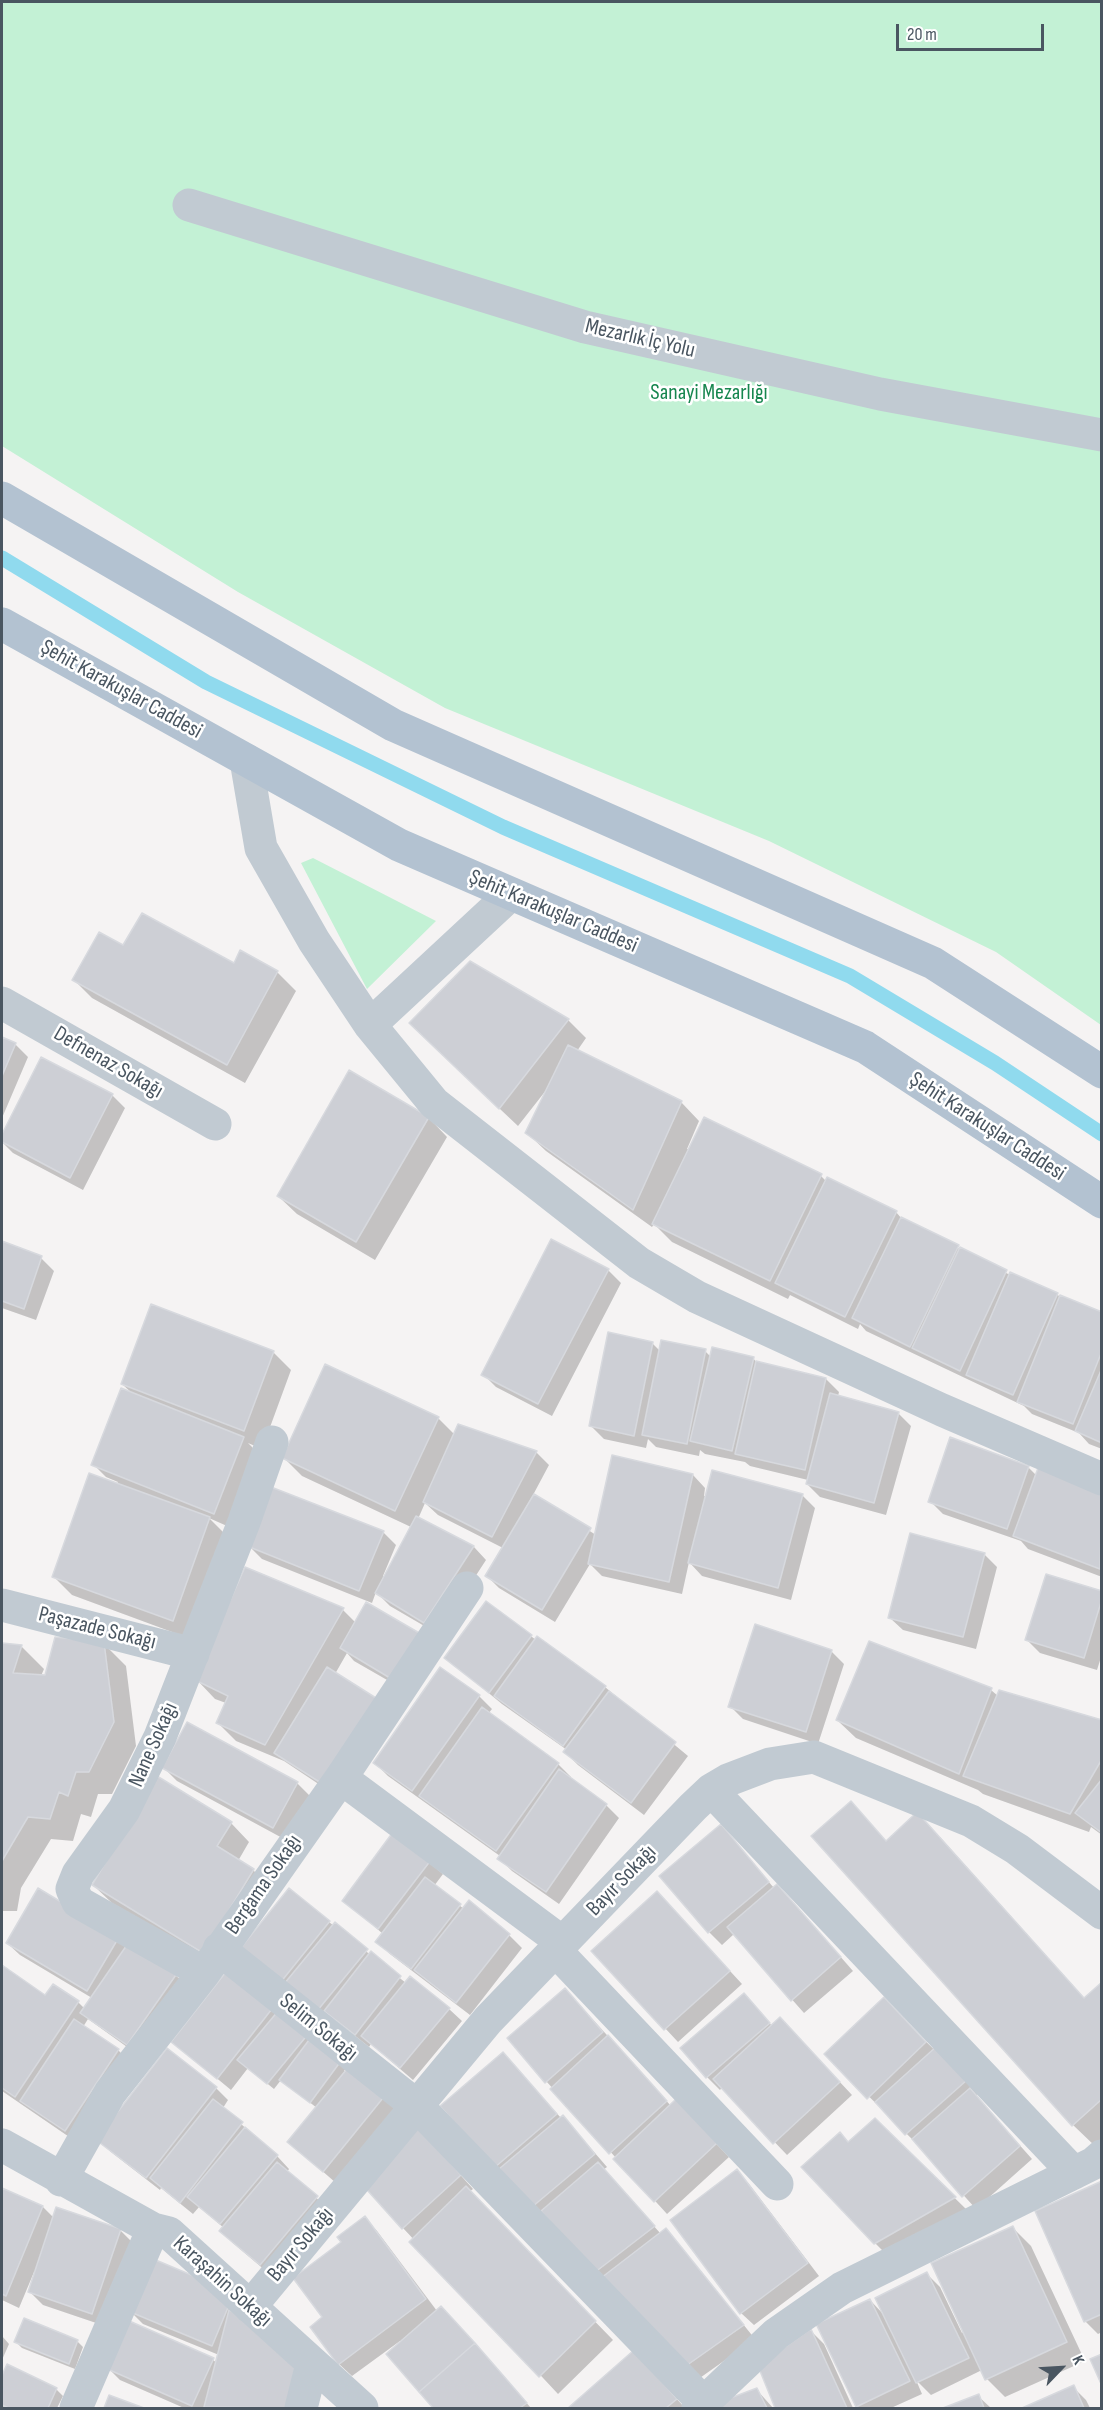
<!DOCTYPE html>
<html>
<head>
<meta charset="utf-8">
<style>
  body { margin:0 }
  #map { position:relative; width:1103px; height:2410px; overflow:hidden; background:#f5f3f3; font-family:"Sofia Sans Condensed",sans-serif }
  canvas { display:block }
  .frame { position:absolute; inset:0; border:3px solid #4a5661; pointer-events:none }
  .north { position:absolute; left:1031px; top:2338px; width:60px; height:60px; -webkit-text-stroke:4px #fff; paint-order:stroke; rotate:65deg; font-size:16px; font-weight:700; line-height:24px; text-align:center; color:#4a5661 }
  .north::after { content:''; display:block; margin:auto; width:21px; height:27px; background:#4a5661; clip-path:polygon(50% 0,100% 100%,50% 72%,0 100%) }
  .scale { position:absolute; left:896px; top:24px; width:148px; height:27px; box-sizing:border-box; border:3px solid #4a5661; border-top:0; padding-left:8px; font-size:18px; line-height:21px; white-space:nowrap; color:#4a5661; -webkit-text-stroke:4px #fff; paint-order:stroke }
</style>
</head>
<body>
<div id="map">
<canvas width="1103" height="2410"></canvas>
<div class="frame"></div>
<div class="north">K</div>
<div class="scale">20 m</div>
</div>
<script>
const c = document.querySelector('canvas').getContext('2d');
c.lineJoin = 'round';
function paint(path, color) { c.fillStyle = color; c.fill(path, 'evenodd'); }
function stroke(path, color, width, dash) { c.strokeStyle = color; c.lineWidth = width; c.lineCap = dash ? 'butt' : 'round'; c.setLineDash(dash || []); c.stroke(path); }
function write(font, color, halo, rows, align = 'center') {
  c.font = font + ' "Sofia Sans Condensed",sans-serif'; c.lineWidth = 5; c.setLineDash([]); c.textBaseline = 'middle'; c.strokeStyle = halo; c.fillStyle = color; for (const [text, x, y, turn = 0] of rows) {
    c.save(); c.translate(x, y); c.rotate((+turn || 0) * Math.PI / 180); c.textAlign = isNaN(turn) ? turn : align; if (halo) c.strokeText(text, 0, 0); c.fillText(text, 0, 0); c.restore();
  }
}
paint(new Path2D(`
  M2 2H1101V1025L996 952 769 841 445 708 238 592 2 446Z
  M313 858 436 921 367 989 301 863Z`), '#c3f1d5');
paint(new Path2D(`
  M124 947 234 965 241 952 277 972 296 991 245 1083 92 998 74 980Z
  M568 1020 586 1038 577 1051 681 1102 699 1121 687 1149 821 1176 826 1181 896 1212 902 1219 1010 1275 1102 1314V1449L1089 1444 1079 1433 1032 1414 1024 1406 866 1331 860 1324 858 1329 790 1295 788 1299 672 1242 654 1224 652 1227 546 1151 527 1133 547 1089 518 1126 429 1042Z
  M2 1039 15 1044 28 1057 2 1118Z
  M42 1059 112 1095 125 1108 83 1190 13 1153 2 1142V1137Z
  M429 1118 447 1137 375 1260 297 1214 278 1196Z
  M2 1243 41 1258 54 1271 36 1320 2 1308Z
  M608 1270 621 1283 552 1416 496 1387 483 1374Z
  M652 1343 660 1351H705L711 1357 753 1358 757 1363 826 1379 839 1392 838 1396 898 1413 911 1426 886 1515 820 1497 807 1484 808 1480 750 1466 745 1462 705 1454 700 1450 699 1456 656 1447 648 1439 646 1448 604 1439 591 1426Z
  M273 1352 291 1370 262 1449 248 1443 256 1451 227 1526 209 1518 228 1537 191 1639 72 1595 54 1577 118 1482 106 1477 93 1464 134 1395 122 1384Z
  M438 1418 455 1435 536 1452 549 1465 533 1495 596 1535 693 1475 705 1488 704 1496H706L802 1495 815 1508 791 1600 702 1576 689 1562 682 1594 602 1576 590 1564 555 1622 499 1588 487 1576 503 1548 438 1515 425 1503 418 1519 474 1547 486 1560 438 1634 390 1606 376 1592 372 1603 262 1559 249 1546 383 1532 396 1545 383 1576 385 1577 411 1527 302 1476 284 1458Z
  M1028 1467 1037 1476 1102 1493V1577L1028 1549 1021 1541 943 1514 930 1501Z
  M984 1554 997 1567 976 1649 903 1630 890 1618Z
  M1102 1592V1654L1097 1670 1040 1653 1027 1640Z
  M487 1603 536 1640 605 1687 688 1756 644 1815 578 1765 565 1752 567 1750 502 1704 446 1658Z
  M343 1610 356 1623 408 1692 354 1661 347 1653 335 1674V1795L284 1761 236 1741 217 1722 226 1703 215 1699 197 1680Z
  M103 1643 126 1666 136 1746 112 1794H98L91 1817 81 1814 73 1841 51 1839 21 1888 17 1911H2V1645L21 1646 44 1669 41 1676H46Z
  M831 1651 844 1664 818 1744 743 1719 730 1706Z
  M991 1690 998 1696 1102 1722V1835L1091 1827 1089 1832 983 1794 978 1790 856 1738 837 1720Z
  M479 1696 492 1709 488 1714 558 1764 571 1777 570 1778 606 1805 619 1818 559 1904 512 1871 499 1858 500 1856 388 1776 375 1763Z
  M164 1768 297 1783 310 1796 286 1840 177 1781Z
  M851 1803 887 1842 940 1837 1085 1999 1102 1984V2142L1096 2147 1073 2125Z
  M231 1823 249 1842 238 1861 253 1870 271 1888 222 1970 112 1903 93 1885Z
  M721 1826 774 1888 790 1899 853 1971 804 2013 734 1934 722 1945 709 1932Z
  M394 1834 443 1874 434 1886 464 1909 509 1935 522 1948 470 2015 390 1954 377 1941 383 1934 344 1900Z
  M670 1906 742 1984 678 2042 593 1951Z
  M329 1922 406 1983 449 2009 462 2021 413 2080 371 2044 369 2047 334 2019 331 2022 253 1963Z
  M131 1941 189 1986 141 2057 88 2019 83 2027 118 2050 131 2063 78 2143 2 2091V1967L46 1997 78 2002 85 2009 92 1998 20 1955 7 1943Z
  M229 1970 351 2061 344 2071 399 2107 336 2183 289 2142 317 2108 281 2080 274 2089 248 2068 231 2090 173 2042Z
  M578 2003 671 2106 676 2102 729 2157 667 2214 546 2081Z
  M756 2007 772 2026 793 2032 852 2095 787 2155 722 2087 720 2090 707 2077Z
  M896 2012 978 2093 976 2096 1032 2159 976 2209 919 2146 826 2054Z
  M503 2054 561 2118 563 2117 575 2130 607 2167 603 2170 661 2234 666 2230 678 2243 755 2339 697 2380 495 2167Z
  M216 2088 228 2100 223 2108 277 2156 289 2169 287 2172 330 2210 273 2277 234 2244 221 2231 224 2228 199 2207 193 2214 161 2188 160 2190 111 2152 98 2140Z
  M875 2120 967 2210 888 2256 875 2243Z
  M431 2142 473 2189 469 2192 613 2340 558 2394 403 2228Z
  M737 2171 749 2184 819 2276 754 2325 741 2313Z
  M1102 2183V2332L1098 2334 1085 2321Z
  M2 2190 43 2207 54 2218 120 2230 133 2243 105 2326 43 2305 30 2292 36 2273 34 2272 19 2308 2 2300Z
  M365 2218 377 2231 437 2311 454 2320 531 2408H436L388 2354 401 2342 400 2341 352 2376 339 2364 324 2317 343 2243Z
  M1013 2228 1031 2246 1085 2361 1005 2397 987 2379 982 2370 931 2395 916 2380 922 2394 891 2408H860L857 2406 870 2300 885 2316 927 2274 940 2287 962 2333 965 2331Z
  M233 2294 304 2408H184L120 2380 107 2367 213 2360 217 2363 219 2355 143 2324 130 2311Z
  M811 2331 824 2344 853 2408H777L760 2367Z
  M2 2336 9 2344 2 2360Z
  M77 2341 83 2347 75 2369 22 2348 16 2342Z
  M634 2352 685 2408H571Z
  M8 2366 57 2390 63 2396 57 2408 2 2407V2379Z
  M1073 2387 1086 2400 1090 2408H1026Z
  M757 2390 773 2408H708Z
  M978 2396 991 2408H947Z`), '#0003');
stroke(new Path2D(`
  M2 558 206 682 503 827 850 976 995 1063 1102 1134`), '#90daee', 15);
const building = new Path2D(`
  M142 913 234 963 240 950 278 971 227 1065 72 980 99 932 123 945Z
  M470 961 569 1019 499 1109 409 1023Z
  M2 1037 16 1043 2 1076Z
  M568 1045 682 1101 633 1210 525 1133Z
  M41 1057 113 1094 70 1178 2 1142V1134Z
  M349 1070 429 1117 356 1242 277 1196Z
  M704 1117 822 1174 770 1281 652 1224Z
  M827 1177 897 1211 845 1317 775 1283Z
  M901 1217 959 1245 910 1347 852 1318Z
  M551 1239 609 1269 538 1404 481 1375Z
  M2 1241 42 1256 24 1309 2 1301Z
  M960 1247 1007 1270 960 1371 912 1348Z
  M1010 1272 1058 1293 1013 1395 966 1375Z
  M1060 1295 1102 1312V1351L1073 1424 1017 1402Z
  M151 1304 274 1351 244 1431 121 1384Z
  M608 1332 653 1342 634 1436 589 1426Z
  M661 1340 706 1349 687 1444 642 1435Z
  M712 1347 754 1357 732 1451 690 1441Z
  M756 1361 826 1378 805 1470 735 1454Z
  M325 1364 439 1417 395 1511 282 1458Z
  M1102 1368V1443L1075 1431Z
  M121 1388 244 1437 214 1514 91 1465Z
  M830 1393 899 1412 874 1503 806 1484Z
  M458 1424 537 1451 492 1537 423 1502Z
  M950 1437 1029 1466 1007 1529 928 1502Z
  M612 1455 693 1474 669 1582 588 1564Z
  M1038 1468 1102 1492 1100 1569 1013 1536Z
  M712 1470 803 1494 778 1588 688 1563Z
  M89 1473 210 1517 173 1621 52 1577Z
  M271 1487 384 1531 359 1591 247 1546Z
  M534 1494 591 1528 542 1610 485 1576Z
  M416 1516 474 1546 424 1623 375 1593Z
  M910 1533 985 1553 963 1637 888 1618Z
  M245 1567 344 1608 265 1745 216 1723 228 1696 195 1680Z
  M1046 1574 1102 1591V1599L1084 1658 1025 1640Z
  M486 1601 532 1635 489 1693 444 1658Z
  M366 1602 421 1634 395 1681 340 1648Z
  M755 1624 832 1650 806 1732 728 1707Z
  M537 1636 606 1686 563 1746 494 1696Z
  M55 1637 104 1642 114 1722 89 1772H76L68 1796 59 1792 50 1819 28 1817 2 1861V1643L22 1645 13 1673 45 1675Z
  M869 1641 992 1688 959 1774 836 1720Z
  M327 1667 376 1698 321 1783 274 1753Z
  M440 1667 480 1695 412 1791 373 1763Z
  M999 1690 1102 1720V1759L1070 1814 963 1776Z
  M609 1691 676 1742 631 1803 563 1752Z
  M482 1707 559 1763 496 1851 419 1796Z
  M187 1722 298 1782 273 1828 162 1768Z
  M559 1769 607 1804 546 1892 497 1859Z
  M157 1776 232 1822 217 1846 254 1869 203 1953 92 1885Z
  M1102 1779V1833L1075 1813Z
  M851 1801 886 1841 917 1812 1084 1998 1102 1982V2099L1072 2126 811 1836Z
  M721 1824 769 1882 708 1933 659 1876Z
  M393 1832 431 1860 378 1929 342 1901Z
  M425 1877 461 1904 411 1969 375 1942Z
  M777 1884 841 1957 791 2001 727 1927Z
  M38 1888 119 1937 87 1991 6 1943Z
  M289 1888 330 1921 280 1983 239 1950Z
  M657 1891 730 1971 664 2030 591 1951Z
  M469 1900 510 1934 456 2003 414 1970Z
  M335 1922 368 1949 317 2011 284 1984Z
  M131 1939 178 1972 127 2045 80 2013Z
  M371 1951 401 1976 355 2035 324 2011Z
  M2 1965 45 1995 53 1984 79 2001 15 2097 2 2088Z
  M229 1968 275 2005 217 2079 171 2042Z
  M410 1976 450 2008 400 2068 361 2036Z
  M565 1988 603 2032 545 2083 507 2038Z
  M744 1993 770 2023 706 2078 680 2048Z
  M884 1997 926 2042 867 2099 824 2054Z
  M279 2010 309 2033 267 2084 237 2060Z
  M780 2017 840 2082 773 2144 713 2079Z
  M74 2019 119 2049 65 2131 20 2101Z
  M315 2032 346 2054 310 2103 279 2080Z
  M608 2035 667 2101 609 2154 550 2089Z
  M937 2046 967 2080 905 2135 875 2102Z
  M167 2048 217 2087 146 2178 96 2140Z
  M503 2052 557 2114 494 2168 440 2106Z
  M351 2064 387 2093 323 2172 287 2142Z
  M970 2088 1020 2146 962 2197 912 2139Z
  M213 2099 243 2122 180 2203 150 2178Z
  M676 2099 717 2143 654 2202 613 2159Z
  M563 2115 595 2154 532 2207 499 2169Z
  M875 2118 956 2197 874 2244 801 2167 840 2132 848 2142Z
  M245 2127 278 2155 220 2224 187 2197Z
  M419 2127 461 2175 402 2229 359 2181Z
  M277 2162 318 2196 260 2265 219 2231Z
  M598 2162 655 2226 594 2273 541 2211Z
  M737 2169 808 2263 740 2314 670 2220Z
  M1102 2181V2314L1084 2322 1035 2211Z
  M466 2186 596 2321 539 2377 409 2242Z
  M2 2188 43 2206 6 2296 2 2294Z
  M56 2207 121 2229 92 2314 28 2292Z
  M365 2216 426 2299 338 2365 310 2327 322 2317 293 2278 341 2242 337 2237Z
  M1013 2226 1067 2342 985 2380 931 2263Z
  M666 2228 744 2325 683 2368 601 2278Z
  M151 2258 234 2293 212 2346 128 2311Z
  M927 2272 969 2358 916 2383 875 2298Z
  M870 2299 910 2381 856 2407 816 2324Z
  M441 2306 475 2343 419 2392 386 2354Z
  M229 2310 268 2326 299 2375 287 2408 204 2407Z
  M24 2318 78 2340 69 2364 14 2342Z
  M127 2320 214 2358 192 2406 105 2368Z
  M811 2329 847 2408H775L758 2366Z
  M475 2343 527 2403 520 2408H433L419 2392Z
  M634 2350 677 2399 666 2408H568Z
  M1102 2354V2386L1090 2359Z
  M7 2364 57 2388 48 2408H8L2 2405V2375Z
  M1074 2385 1084 2408H1022Z
  M757 2388 767 2408H704Z
  M979 2394 984 2408H943Z
  M109 2395 144 2408H104Z`);
paint(building, '#cdcfd5');
stroke(building, '#d7d9de', 1.5);
stroke(new Path2D(`
  M189 205 585 327 880 394 1102 435
  M246 760 261 848 314 941 370 1025 434 1103 639 1263 697 1297 942 1410 1102 1479
  M2 1003 215 1124
  M370 1025 511 894
  M2 1605 193 1654
  M341 1778 562 1942
  M711 1790 1074 2173
  M219 1949 417 2106 704 2403
  M555 1950 777 2184
  M204 1973 78 1902 72 1889 78 1874 124 1810 160 1737 244 1522 272 1442
  M2 2145 153 2229 169 2233 362 2408
  M61 2180 110 2093 204 1973 341 1778 467 1588
  M250 2307 488 2020 693 1807 711 1790 728 1780 770 1764 814 1757 971 1821 1017 1849 1102 1913
  M76 2408 153 2229
  M301 2408 312 2364
  M698 2408 776 2334 842 2288 1094 2163 1102 2156`), '#c1cad2', 33);
stroke(new Path2D(`
  M2 498 393 725 933 963 1102 1072
  M2 624 399 845 865 1047 1102 1202`), '#b3c2d1', 33);
write('22px', '#4a5661', '#fff', [
  ["Mezarlık İç Yolu",640,339,13],
  ["Şehit Karakuşlar Caddesi",121,690,29],
  ["Şehit Karakuşlar Caddesi",553,912,23],
  ["Defnenaz Sokağı",108,1063,30],
  ["Şehit Karakuşlar Caddesi",987,1127,33],
  ["Paşazade Sokağı",97,1629,14],
  ["Nane Sokağı",154,1745,-66],
  ["Bayır Sokağı",622,1881,-46],
  ["Bergama Sokağı",264,1885,-55],
  ["Selim Sokağı",318,2028,39],
  ["Bayır Sokağı",301,2245,-50],
  ["Karaşahin Sokağı",222,2282,42]
]);
write('22px', '#17864f', '#fff', [
  ["Sanayi Mezarlığı",709,393]
]);
</script>
</body>
</html>
